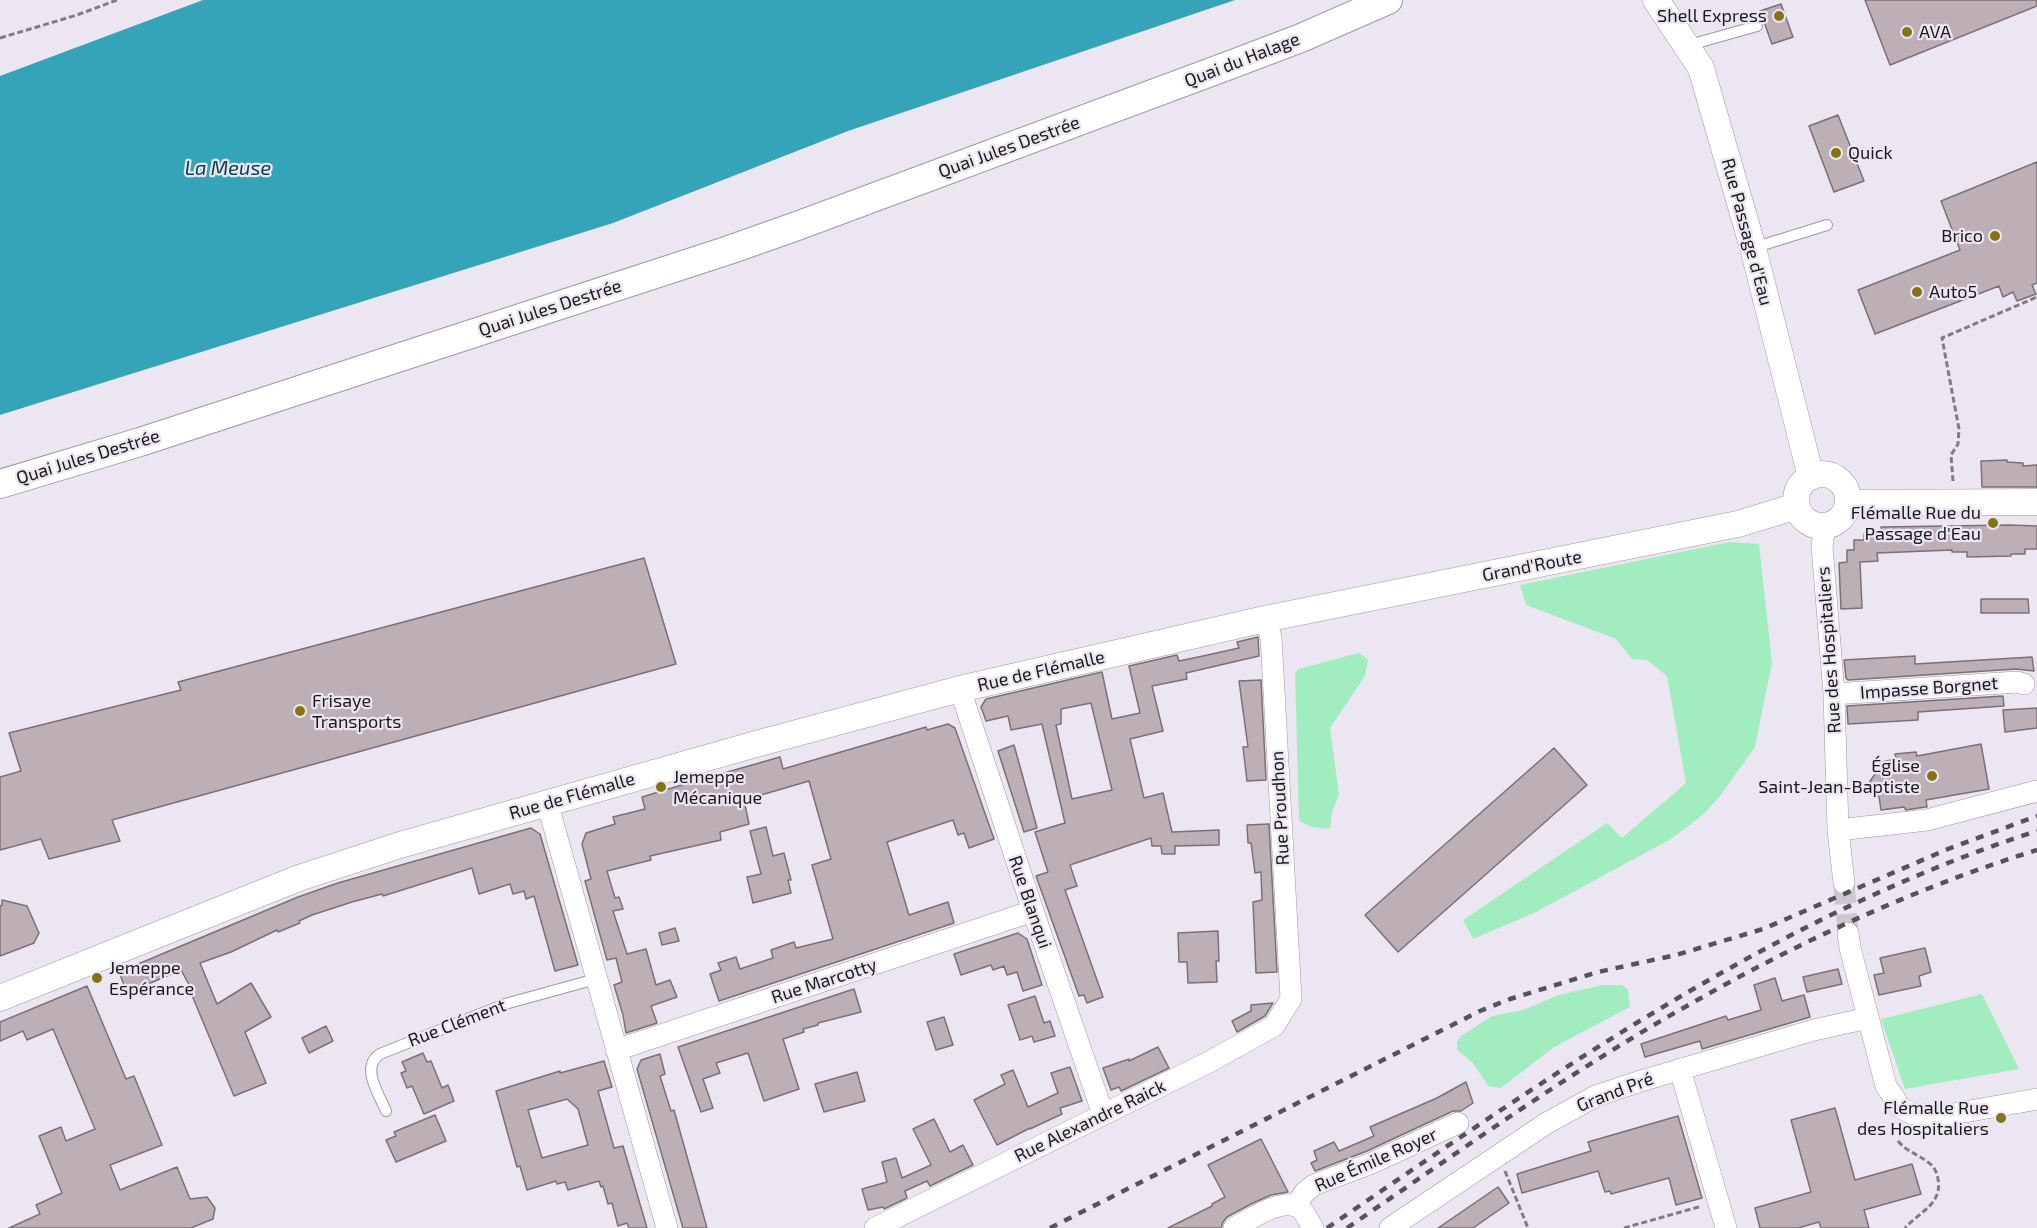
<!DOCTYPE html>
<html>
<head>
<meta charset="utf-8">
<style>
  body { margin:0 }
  canvas { display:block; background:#ece6f3 }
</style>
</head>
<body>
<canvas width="2037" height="1228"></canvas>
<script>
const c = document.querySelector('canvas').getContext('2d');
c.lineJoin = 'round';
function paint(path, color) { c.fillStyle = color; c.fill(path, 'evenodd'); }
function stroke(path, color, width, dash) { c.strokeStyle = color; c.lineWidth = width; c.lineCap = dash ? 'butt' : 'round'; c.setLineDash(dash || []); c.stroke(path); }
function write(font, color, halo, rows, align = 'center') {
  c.font = font + ' "Exo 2",sans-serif'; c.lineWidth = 4.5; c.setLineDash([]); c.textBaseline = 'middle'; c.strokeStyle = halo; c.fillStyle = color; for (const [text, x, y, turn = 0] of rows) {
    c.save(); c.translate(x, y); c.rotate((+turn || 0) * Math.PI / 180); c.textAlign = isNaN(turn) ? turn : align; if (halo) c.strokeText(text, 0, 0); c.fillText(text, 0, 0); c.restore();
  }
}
paint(new Path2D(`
  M1729 542 1759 544 1772 663 1755 747 1720 796 1704 814 1671 839 1536 912 1473 939 1463 920 1607 823 1622 838 1686 783 1667 676 1647 660 1632 659 1616 639 1526 605 1520 585Z
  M1359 653 1368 659 1365 676 1330 728 1339 795 1332 812 1330 829 1311 827 1299 821 1295 674 1298 669Z
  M1602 985H1622L1628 990 1630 1007 1554 1047 1501 1088 1488 1086 1473 1063 1457 1050V1042L1461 1036 1492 1016 1523 1010 1559 995Z
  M1982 994 2019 1069 1905 1089 1881 1019Z`), '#a2edbf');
paint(new Path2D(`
  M203 0H1235L848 131 613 223 0 415V76Z`), '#35a3b8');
const building = new Path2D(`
  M1865 0H2037V6L1890 65Z
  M1781 4 1793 37 1772 44 1760 11Z
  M1838 115 1864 181 1834 192 1809 126Z
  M2037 162V283L2032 285 2036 294 2017 301 2013 292 2003 297 1999 286 1875 334 1858 290 1960 250 1941 201Z
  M2007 460V462L2023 463V466L2037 465V487H1982L1981 461Z
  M2010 525 2037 526V549H2025V554H2011V556L1967 557V552H1952V550L1877 553 1878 561 1860 562 1862 608 1841 609 1839 563 1847 562V550H1854V540H1864V534H1875V530H1881V527Z
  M644 558 676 664 112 820 120 841 49 859 41 839 0 850V777L21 771 9 733 181 690 178 682Z
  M1981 599H2028L2029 613H1981Z
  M1258 637 1259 656 1186 673 1187 679 1152 686 1163 731 1130 739 1144 798 1163 793 1172 832 1219 830V845L1175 846V854H1162L1161 846H1152L1151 838 1070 865 1077 886 1065 890 1103 997 1087 1003 1084 995 1079 996 1036 876 1048 872 1035 832 1065 823 1042 724 1011 730 1008 716 986 721 981 707 986 699 1102 672 1112 719 1140 713 1129 666 1177 655 1179 661 1203 656 1239 648 1237 642ZM1091 703 1112 790 1072 799 1056 725 1061 724V709Z
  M1915 656V664L2032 657 2034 671 2016 669 1848 680 1846 678 1844 660Z
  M1261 680 1266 780 1247 781 1243 747H1248L1239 681Z
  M2003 696 2004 706 1918 712V720L1848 724 1847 706Z
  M2037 708V728L2005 732 2003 710Z
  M948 724 955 728 994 839 969 848 964 833 958 835 953 820 887 842 909 915 948 902 954 923 719 1001 710 974 721 970 718 963 736 957 740 969 773 958 771 950 794 942 796 948 833 939 812 865 831 859 809 781 744 800 749 824 720 832 721 840 650 856 651 860 607 871 615 898 619 897 623 909 613 911 627 954 646 949 656 985 670 980 677 997 651 1006 657 1023 626 1033 623 1015 614 985 622 982 616 958 607 960 585 881 591 879 582 844 586 833 615 824 613 817 645 809 642 797 675 787 780 757 783 769 926 727 927 730Z
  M1981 744 1989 789 1926 800 1927 807H1925L1906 810 1904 807 1881 810 1879 797 1872 791 1870 781 1876 773 1872 764 1896 759 1895 754 1916 752 1917 756Z
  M1014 745 1037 828 1024 832 998 751Z
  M1554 748 1587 785 1398 952 1365 915Z
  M1269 824 1277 972 1256 973 1253 902 1262 900 1261 872 1255 873 1251 843H1248L1247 825Z
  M766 827 773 856 784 853 791 880H788L791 893 753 903 747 877 761 874 750 831Z
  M531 828 540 834 578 965 555 971 534 896 526 899 524 891 513 894 510 884 479 894 472 868 383 896 382 894 352 902 312 915 299 921 300 923 278 932 277 930 231 952 200 963 217 1004 251 983 271 1017 245 1032 266 1083 234 1096 191 993 193 992 181 970 127 993 119 972 298 897 338 883Z
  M2 900 27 906 39 933 34 943 0 956V906L2 905Z
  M675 928 679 941 662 945 659 933Z
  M1218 931 1219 961H1216L1217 982 1188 983 1187 962H1179L1178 933Z
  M1018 933 1027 939 1042 985 1023 991 1017 972 1007 975 1004 966 993 970 991 965 961 975 954 954Z
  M1925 948 1931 972 1919 976 1921 986 1879 995 1874 975 1884 973 1880 958Z
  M1838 969 1842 984 1807 992 1803 977Z
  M1775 978 1782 1001 1804 995 1810 1017 1702 1049 1700 1041 1645 1057 1641 1044 1726 1016 1728 1020 1761 1010 1754 985Z
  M87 986 126 1079 134 1076 162 1145 110 1165 120 1190 177 1167 190 1199 207 1197 215 1208 213 1219 191 1228H9L40 1214 36 1205 62 1193 39 1136 61 1127 66 1141 95 1129 53 1029 27 1040 23 1031 0 1041V1022Z
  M854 989 861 1012 818 1023V1025L803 1029 804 1032 783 1039 799 1089 764 1101 748 1053 716 1063 720 1073 703 1079 713 1108 701 1112 678 1047Z
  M1035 996 1044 1023 1050 1021 1055 1036 1034 1042 1032 1036 1020 1040 1008 1005Z
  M1273 1003 1265 1016 1237 1032 1232 1021 1251 1011V1005Z
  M944 1017 953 1045 936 1050 927 1022Z
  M326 1026 333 1041 309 1053 302 1038Z
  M1158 1047 1169 1068 1121 1091 1119 1087 1111 1090 1103 1068 1129 1059V1061Z
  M423 1053 427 1062 431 1061 442 1088 448 1085 454 1101 424 1114 412 1086 407 1088 401 1073 406 1071 402 1062Z
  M660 1054 665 1074 660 1076 671 1111 674 1110 707 1228H683L637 1069 641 1060Z
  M604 1061 612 1087 598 1091 614 1148 623 1146 647 1228H629L627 1223 618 1226 612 1203 608 1204 603 1186 601 1187 599 1181 568 1190 565 1182 557 1184 556 1181 527 1190 520 1166 517 1167 496 1091 560 1071V1073ZM567 1099 578 1109 588 1145 542 1158 528 1110Z
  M1070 1067 1082 1101 1060 1108 1062 1114 1030 1129V1128L997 1145 974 1100 1005 1084 1001 1075 1013 1070 1028 1107 1058 1093 1051 1073Z
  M857 1072 865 1101 824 1112 815 1084Z
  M1466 1082 1473 1103 1461 1111H1453L1367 1151 1315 1171 1311 1163 1317 1160 1314 1151 1334 1142 1339 1151 1374 1136 1370 1127 1437 1098Z
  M1835 1108 1855 1180 1912 1164 1921 1194 1864 1210 1869 1228H1821L1819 1222 1798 1228H1760L1755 1208 1811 1192 1791 1120Z
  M435 1115 446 1141 396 1162 386 1140 396 1136 394 1132Z
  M1678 1116 1702 1198 1676 1205 1669 1178 1611 1194 1610 1191 1605 1192 1598 1171 1522 1193 1517 1174 1591 1151 1588 1142Z
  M934 1119 950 1152 963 1145 973 1165 930 1186 927 1181 905 1191 907 1198 884 1209 883 1207 868 1210 862 1189 887 1182 882 1162 896 1158 902 1178 931 1165 913 1129Z
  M1261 1139 1288 1192 1271 1195 1251 1204 1227 1217 1223 1222 1221 1228H1168L1212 1206V1204L1225 1197 1208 1165Z
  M1498 1187 1509 1203 1473 1228H1438Z`);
paint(building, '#bcafb6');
stroke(building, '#7c7076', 1.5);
stroke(new Path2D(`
  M1844 883 1848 933`), '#ccc7d3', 21, [21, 10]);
const service = new Path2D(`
  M1686 46 1757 26
  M1753 248 1827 225
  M386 1111C379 1094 360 1067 380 1054L505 1004 596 979`);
const minor = new Path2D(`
  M1825 526 1822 546 1834 694 1838 830 1844 883
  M960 689 1033 911 1103 1114
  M1834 694 2017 682 2024 684
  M547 802 667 1228
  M1838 830 1927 820 2037 791
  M1848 933 1850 948 1886 1086 1901 1108 1913 1114 1942 1116 2037 1099
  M616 1050 1033 911
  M1680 1069 1726 1228
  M1295 1206 1305 1192 1314 1185 1372 1163 1458 1123
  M875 1228 1209 1062 1274 1026 1291 999 1271 637 1265 619
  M1234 1228C1250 1220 1282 1196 1300 1208 1305 1212 1309 1222 1313 1228
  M1390 1228 1547 1123 1596 1096 1641 1081 1814 1030 1868 1018`);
const tertiary = new Path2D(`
  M1656 0 1701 68 1753 248 1811 477
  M1796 500a26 26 0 1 1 52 0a26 26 0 1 1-52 0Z
  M1848 503 2037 502
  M0 998 299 878 400 845 756 744 960 689 1265 619 1738 524 1797 506`);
const secondary = new Path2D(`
  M0 484 140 442 729 250 797 226 1230 65 1301 38 1388 0`);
stroke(service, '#9d98a4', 12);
stroke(minor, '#9d98a4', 22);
stroke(tertiary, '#9d98a4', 27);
stroke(secondary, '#9d98a4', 30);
stroke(new Path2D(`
  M0 38 77 15 117 0
  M1953 481 1951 455 1958 444 1959 429 1942 338 2037 297
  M1898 1141C1907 1152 1918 1154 1929 1163 1934 1166 1937 1173 1938 1179 1943 1204 1918 1213 1905 1228
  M1505 1171 1528 1228
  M1624 1228 1702 1206`), '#807c85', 3, [6, 3]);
stroke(service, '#fff', 10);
stroke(minor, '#fff', 21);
stroke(tertiary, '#fff', 26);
stroke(secondary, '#fff', 28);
stroke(new Path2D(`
  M1050 1228 1480 1011 1510 999 1598 972 1676 955 1763 929 1948 849 2037 816
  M1327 1228C1552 1075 1776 915 2037 831
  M1347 1228C1463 1149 1578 1066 1701 998 1807 938 1921 886 2037 850`), '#555259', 4.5, [8, 8]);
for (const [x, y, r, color] of [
  [1779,16,6,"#847416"],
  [1907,32,6,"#847416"],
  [1836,153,6,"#847416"],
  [1995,236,6,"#847416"],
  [1917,292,6,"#847416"],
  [1993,523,6,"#847416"],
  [300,711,6,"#847416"],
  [1932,776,6,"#847416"],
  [661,787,6,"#847416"],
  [97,978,6,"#847416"],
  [2001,1118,6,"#847416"]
]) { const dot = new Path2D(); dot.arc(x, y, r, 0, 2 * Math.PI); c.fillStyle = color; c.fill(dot); stroke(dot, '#ece6f3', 2); }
write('18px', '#1a181d', '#ece6f3', [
  ["Shell Express",1767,16,"right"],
  ["AVA",1919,32],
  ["Quick",1848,153],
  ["Brico",1983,236,"right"],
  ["Auto5",1929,292],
  ["Flémalle Rue du",1981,513,"right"],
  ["Passage d'Eau",1981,534,"right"],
  ["Frisaye",312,701],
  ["Transports",312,722],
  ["Église",1920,766,"right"],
  ["Saint-Jean-Baptiste",1920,787,"right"],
  ["Jemeppe",673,777],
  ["Mécanique",673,798],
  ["Jemeppe",109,968],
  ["Espérance",109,989],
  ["Flémalle Rue",1989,1108,"right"],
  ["des Hospitaliers",1989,1129,"right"]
], 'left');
write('18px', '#1a181d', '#ece6f3', [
  ["Quai du Halage",1242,60,-21],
  ["Quai Jules Destrée",1009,147,-20],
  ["Rue Passage d'Eau",1747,232,75],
  ["Quai Jules Destrée",550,308,-18],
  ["Quai Jules Destrée",88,457,-17],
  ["Grand'Route",1532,566,-11],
  ["Rue des Hospitaliers",1829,650,-94],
  ["Rue de Flémalle",1041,671,-13],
  ["Impasse Borgnet",1929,688,-4],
  ["Rue de Flémalle",572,796,-16],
  ["Rue Proudhon",1280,808,-93],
  ["Rue Blanqui",1030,902,71],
  ["Rue Marcotty",824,981,-18],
  ["Rue Clément",457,1023,-21],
  ["Grand Pré",1615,1092,-21],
  ["Rue Alexandre Raick",1090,1121,-26],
  ["Rue Émile Royer",1376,1160,-24]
]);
write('italic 20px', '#00424e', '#ece6f3', [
  ["La Meuse",228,168]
]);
</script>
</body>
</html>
